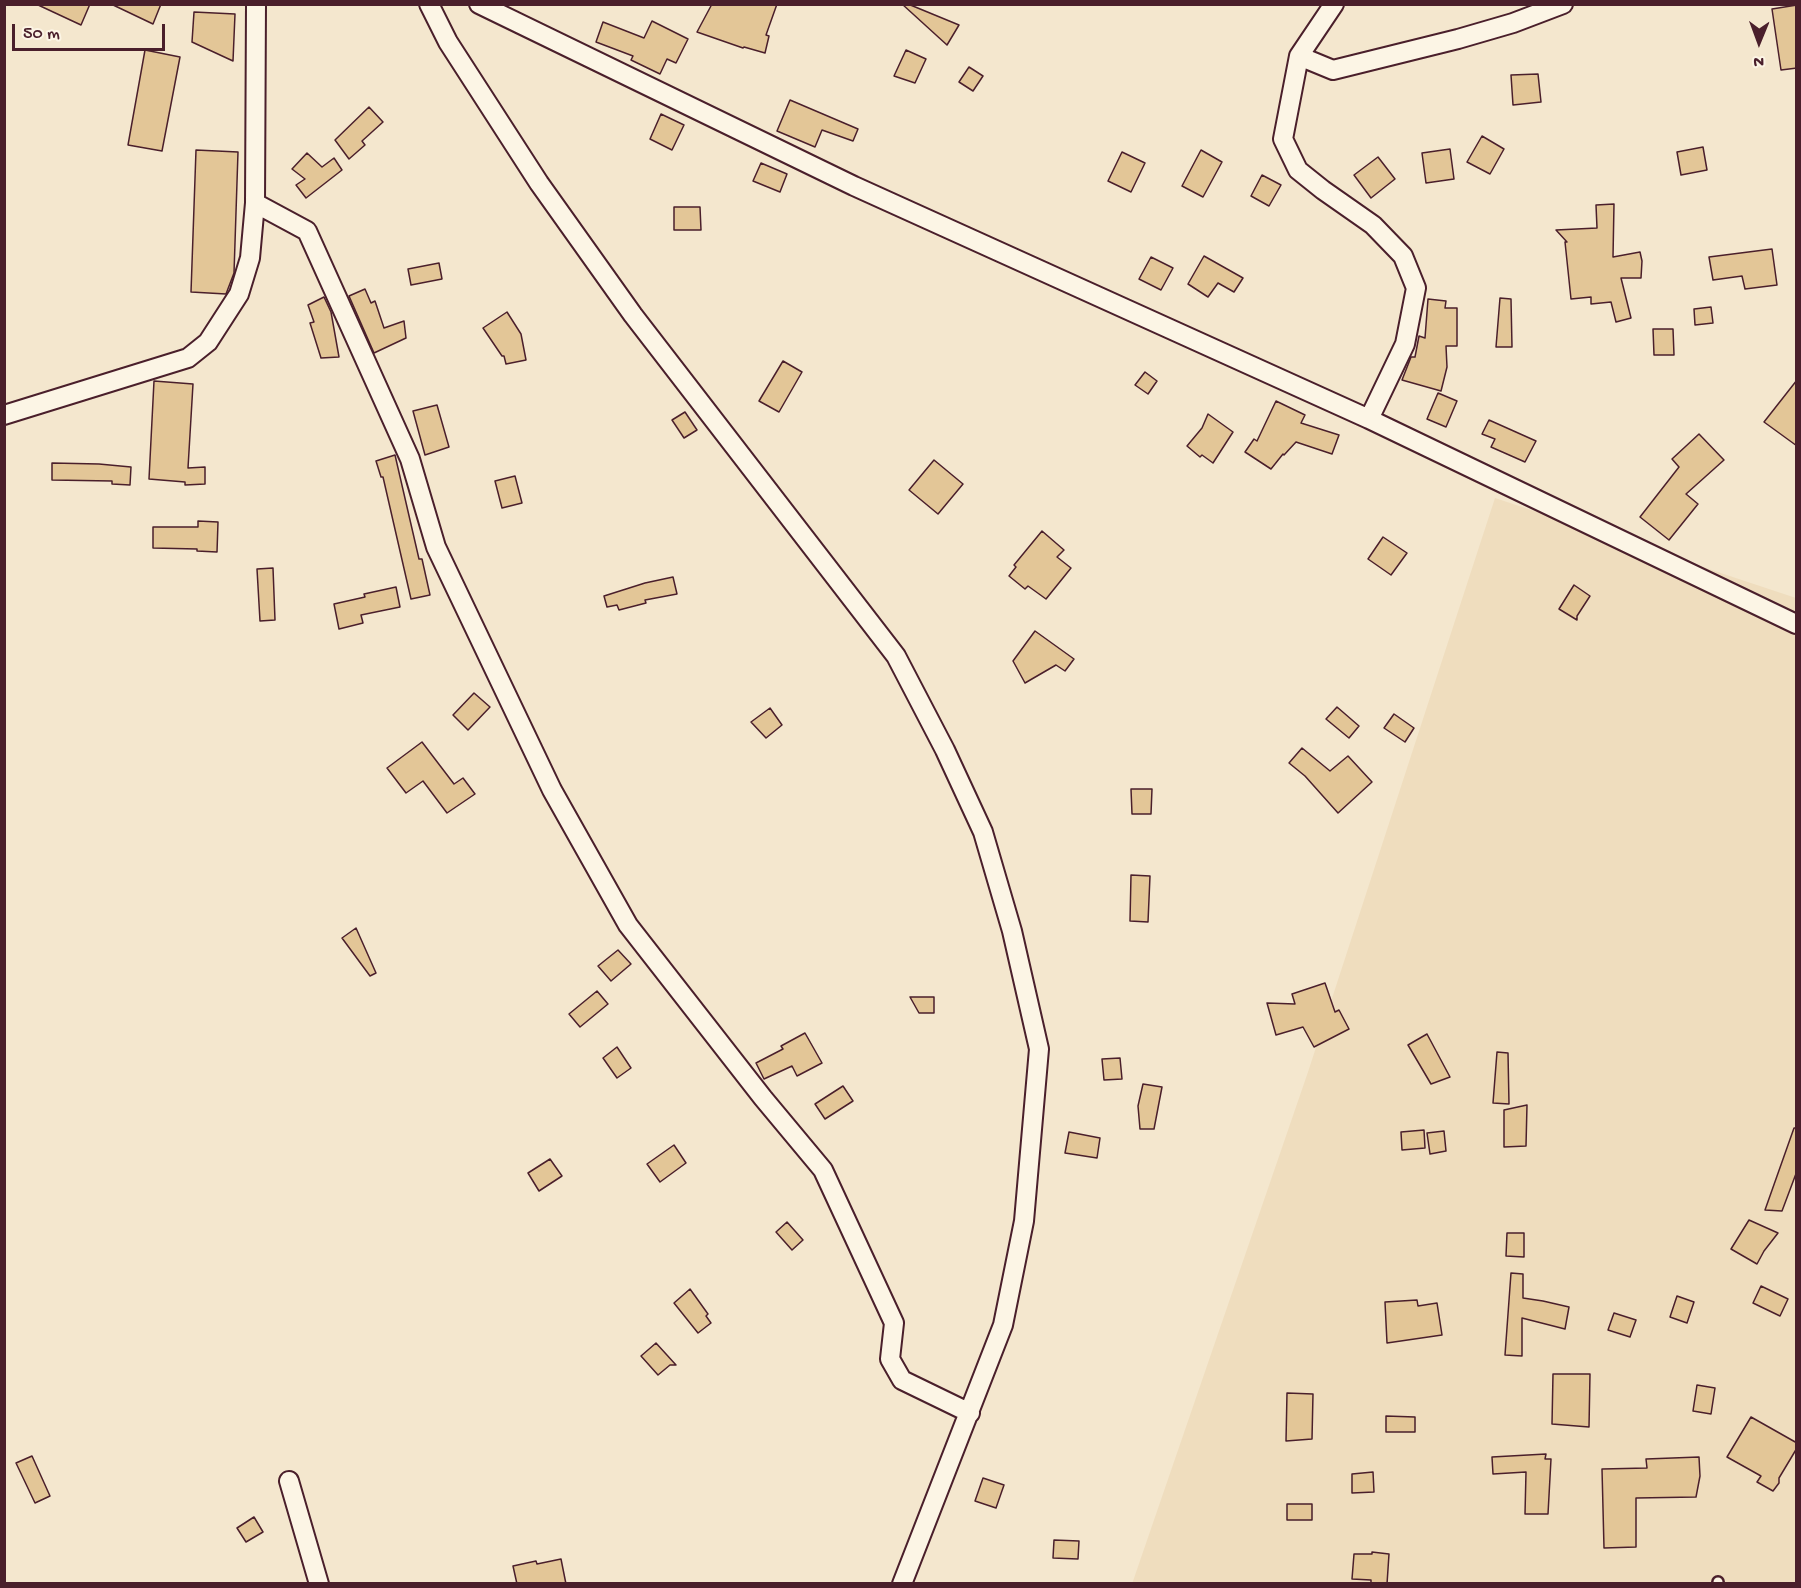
<!DOCTYPE html>
<html>
<head>
<meta charset="utf-8">
<style>
  body { margin:0 }
  #map { position:relative; width:1801px; height:1588px; overflow:hidden; background:#f4e7ce; font-family:"Gochi Hand",sans-serif }
  canvas { display:block }
  .frame { position:absolute; inset:0; border:6px solid #4a1f2b; pointer-events:none }
  .north { position:absolute; left:1729px; top:12px; width:60px; height:60px; -webkit-text-stroke:4px #fcf5e5; paint-order:stroke; rotate:181deg; font-size:16px; font-weight:700; line-height:24px; text-align:center; color:#4a1f2b }
  .north::after { content:''; display:block; margin:auto; width:21px; height:27px; background:#4a1f2b; clip-path:polygon(50% 0,100% 100%,50% 72%,0 100%) }
  .scale { position:absolute; left:12px; top:24px; width:153px; height:27px; box-sizing:border-box; border:3px solid #4a1f2b; border-top:0; padding-left:8px; font-size:18px; line-height:21px; white-space:nowrap; color:#4a1f2b; -webkit-text-stroke:4px #fcf5e5; paint-order:stroke }
</style>
</head>
<body>
<div id="map">
<canvas width="1801" height="1588"></canvas>
<div class="frame"></div>
<div class="north">N</div>
<div class="scale">50 m</div>
</div>
<script>
const c = document.querySelector('canvas').getContext('2d');
c.lineJoin = 'round';
function paint(path, color) { c.fillStyle = color; c.fill(path, 'evenodd'); }
function stroke(path, color, width, dash) { c.strokeStyle = color; c.lineWidth = width; c.lineCap = dash ? 'butt' : 'round'; c.setLineDash(dash || []); c.stroke(path); }
paint(new Path2D(`
  M1495 498 1796 598V1583L1132 1584 1308 1072Z`), '#efddbe');
const building = new Path2D(`
  M36 4H90L81 25Z
  M111 4H161L153 24Z
  M712 4H777L766 35 769 36 765 53 744 47 743 48 697 32Z
  M902 4H908L959 25 947 45Z
  M1797 5V68L1781 70 1772 9Z
  M194 12 235 14 233 61 192 42Z
  M652 21 688 39 676 63 667 59 660 74 631 60 633 56 596 42 603 22 644 38Z
  M145 50 180 57 162 151 128 145Z
  M906 50 926 59 915 83 894 76Z
  M969 67 983 76 973 91 959 82Z
  M1538 74 1541 102 1513 105 1511 75Z
  M790 100 858 129 853 141 822 130 815 147 777 131Z
  M369 107 383 122 362 141 365 145 349 159 335 140Z
  M661 114 684 125 672 150 650 139Z
  M1482 136 1504 149 1490 174 1467 162Z
  M1703 147 1707 170 1681 175 1677 152Z
  M1450 149 1454 179 1426 183 1422 153Z
  M196 150 238 152 234 273 226 294 191 292Z
  M1201 150 1222 162 1203 197 1182 186Z
  M1122 152 1145 163 1131 192 1108 181Z
  M307 153 322 167 334 158 342 170 306 198 296 185 305 179 292 169Z
  M1378 157 1395 179 1371 198 1354 175Z
  M761 163 787 174 780 192 753 181Z
  M1262 175 1281 185 1269 206 1251 196Z
  M1614 204 1613 257 1640 252 1642 261 1641 278H1621L1631 318 1616 322 1611 302 1591 304V297L1571 299 1565 242H1567L1556 230 1597 228 1596 205Z
  M674 207H700L701 230H674Z
  M1772 249 1777 285 1745 289 1742 276 1713 280 1709 257Z
  M1204 256 1243 278 1234 292 1218 283 1208 297 1188 284Z
  M1151 257 1173 268 1161 290 1139 279Z
  M439 263 442 279 411 285 408 269Z
  M365 289 371 303 375 301 384 328 404 321 406 338 374 353 349 296Z
  M324 297 331 312 339 357 321 358 310 323 314 322 308 305Z
  M1500 298 1511 299 1512 347H1496Z
  M1428 299 1446 301 1445 308H1457V346H1446L1447 367 1441 391 1402 380 1411 357H1415L1419 336 1425 338Z
  M1711 307 1713 323 1695 325 1694 309Z
  M507 312 521 334 526 360 506 364 504 356H502L483 328Z
  M1653 329H1673L1674 355H1654Z
  M783 361 802 372 779 412 759 401Z
  M1145 372 1157 381 1148 394 1135 385Z
  M1797 380V446L1764 422Z
  M154 381 193 384 188 468 205 467V484L185 485V482L149 479Z
  M1438 393 1457 401 1446 427 1427 419Z
  M1276 401 1305 415 1301 423 1339 435 1332 454 1296 442 1284 455 1283 454 1271 469 1245 452 1254 439 1257 441Z
  M437 405 449 447 425 455 413 411Z
  M685 412 697 430 684 438 672 420Z
  M1208 414 1233 432 1213 463 1202 455 1200 457 1187 446 1202 428Z
  M1489 420 1536 441 1525 462 1491 447 1495 439 1482 434Z
  M1699 434 1724 460 1686 494 1698 504 1669 540 1640 517 1679 467 1672 459Z
  M395 455 419 559H422L430 595 411 599 383 477H381L376 461Z
  M934 460 963 484 938 514 909 490Z
  M52 463 99 464 131 467 130 485 112 484V481L52 480Z
  M515 476 522 503 502 508 495 481Z
  M198 521 218 522 217 552 197 551V549L153 548V527H198Z
  M1042 531 1064 550 1057 557 1071 568 1046 599 1028 586 1025 589 1009 576 1016 567 1014 565Z
  M1383 537 1407 553 1391 575 1368 559Z
  M273 568 275 620 260 621 257 569Z
  M673 577 677 594 645 600 646 603 619 610 617 605 607 607 604 596 645 583Z
  M1574 585 1590 596 1577 616V620L1559 609Z
  M396 587 400 607 361 615 363 623 339 629 334 604 365 597 364 594Z
  M1035 631 1074 659 1065 671 1056 665 1025 683 1013 661Z
  M474 693 490 707 468 730 453 715Z
  M1337 707 1359 726 1349 738 1326 719Z
  M770 708 782 725 766 738 751 722Z
  M1394 714 1414 728 1405 742 1384 728Z
  M422 742 454 784 463 778 475 794 447 813 423 781 406 793 387 768Z
  M1302 748 1330 771 1348 756 1372 782 1338 813 1305 776 1289 763Z
  M1131 789H1152L1151 814H1132Z
  M1131 875 1150 876 1148 922 1130 921Z
  M356 928 376 973 370 976 342 938Z
  M618 950 631 964 611 981 598 966Z
  M1325 983 1335 1012 1339 1010 1349 1029 1314 1047 1303 1027 1276 1035 1267 1003 1295 1004 1292 994Z
  M597 991 608 1004 580 1027 569 1014Z
  M910 997H934V1013H919Z
  M805 1033 822 1063 797 1076 792 1066 764 1079 756 1063 783 1049 781 1046Z
  M1427 1034 1450 1077 1431 1084 1408 1045Z
  M617 1047 631 1068 617 1078 603 1058Z
  M1497 1052 1508 1053 1509 1104 1493 1103Z
  M1120 1058 1122 1079 1104 1080 1102 1059Z
  M1143 1084 1162 1087 1154 1129H1140L1138 1106Z
  M843 1086 853 1101 825 1119 815 1104Z
  M1527 1105 1526 1146 1504 1147V1110Z
  M1794 1128H1797V1171L1782 1211 1765 1210Z
  M1424 1130 1425 1148 1402 1150 1401 1132Z
  M1444 1131 1446 1151 1430 1154 1427 1133Z
  M1069 1132 1100 1138 1097 1158 1065 1153Z
  M674 1145 686 1163 660 1182 647 1164Z
  M550 1159 562 1176 539 1191 528 1173Z
  M1749 1220 1778 1233 1764 1251 1757 1264 1731 1249Z
  M787 1222 803 1240 792 1250 776 1232Z
  M1507 1233H1524V1257L1506 1256Z
  M1511 1273 1523 1274V1298L1543 1301 1569 1307 1565 1329 1522 1318V1356L1505 1355Z
  M1761 1286 1788 1299 1780 1316 1753 1303Z
  M690 1289 708 1314 706 1316 711 1323 698 1333 674 1303Z
  M1677 1296 1694 1302 1687 1323 1670 1317Z
  M1417 1300 1418 1306 1437 1303 1442 1335 1387 1343 1385 1302Z
  M1614 1313 1636 1320 1630 1337 1608 1330Z
  M656 1343 676 1365H670L658 1375 641 1356Z
  M1553 1374H1590L1589 1427 1552 1424Z
  M1697 1385 1715 1388 1711 1414 1693 1411Z
  M1287 1393 1313 1394 1312 1439 1286 1441Z
  M1386 1416 1415 1417V1432H1386Z
  M1751 1417 1797 1443V1448L1779 1478V1483L1773 1491 1757 1482 1761 1476 1727 1457Z
  M1546 1454 1545 1459H1551L1548 1514H1525L1526 1472 1493 1474 1492 1457Z
  M32 1456 50 1496 35 1503 16 1463Z
  M1699 1457 1700 1476 1696 1497 1636 1498V1547L1604 1548 1602 1469 1647 1468 1646 1459Z
  M1373 1472 1374 1492 1352 1493V1474Z
  M983 1478 1004 1485 996 1508 975 1501Z
  M1287 1504H1312V1520H1287Z
  M254 1517 263 1532 246 1542 237 1528Z
  M1054 1540 1079 1541 1078 1559 1053 1558Z
  M1372 1552 1389 1554 1387 1584H1371V1580L1352 1579 1354 1554H1372Z
  M561 1559 566 1584H517L513 1566 536 1561 537 1564Z`);
paint(building, '#e3c697');
stroke(building, '#4a1f2b', 1.5);
const lane = new Path2D(`
  M1718 1582V1584`);
const street = new Path2D(`
  M256 4 255 203 307 231 410 459 436 547 552 790 628 925 763 1098 823 1170 894 1323 890 1359 902 1380 970 1413
  M429 4 448 42 539 183 633 315 896 656 945 750 983 832 1012 931 1039 1049 1024 1221 1003 1325 902 1584
  M479 4 854 186 1369 419 1796 624
  M1334 4 1299 56 1283 139 1298 170 1323 190 1373 225 1403 256 1416 288 1405 344 1369 419
  M1299 56 1333 70 1458 39 1513 23 1563 4
  M4 415 188 358 208 342 239 294 250 258 255 203
  M289 1481 319 1584`);
stroke(lane, '#4a1f2b', 14);
stroke(street, '#4a1f2b', 22);
stroke(lane, '#fcf5e5', 9);
stroke(street, '#fcf5e5', 18);
</script>
</body>
</html>
